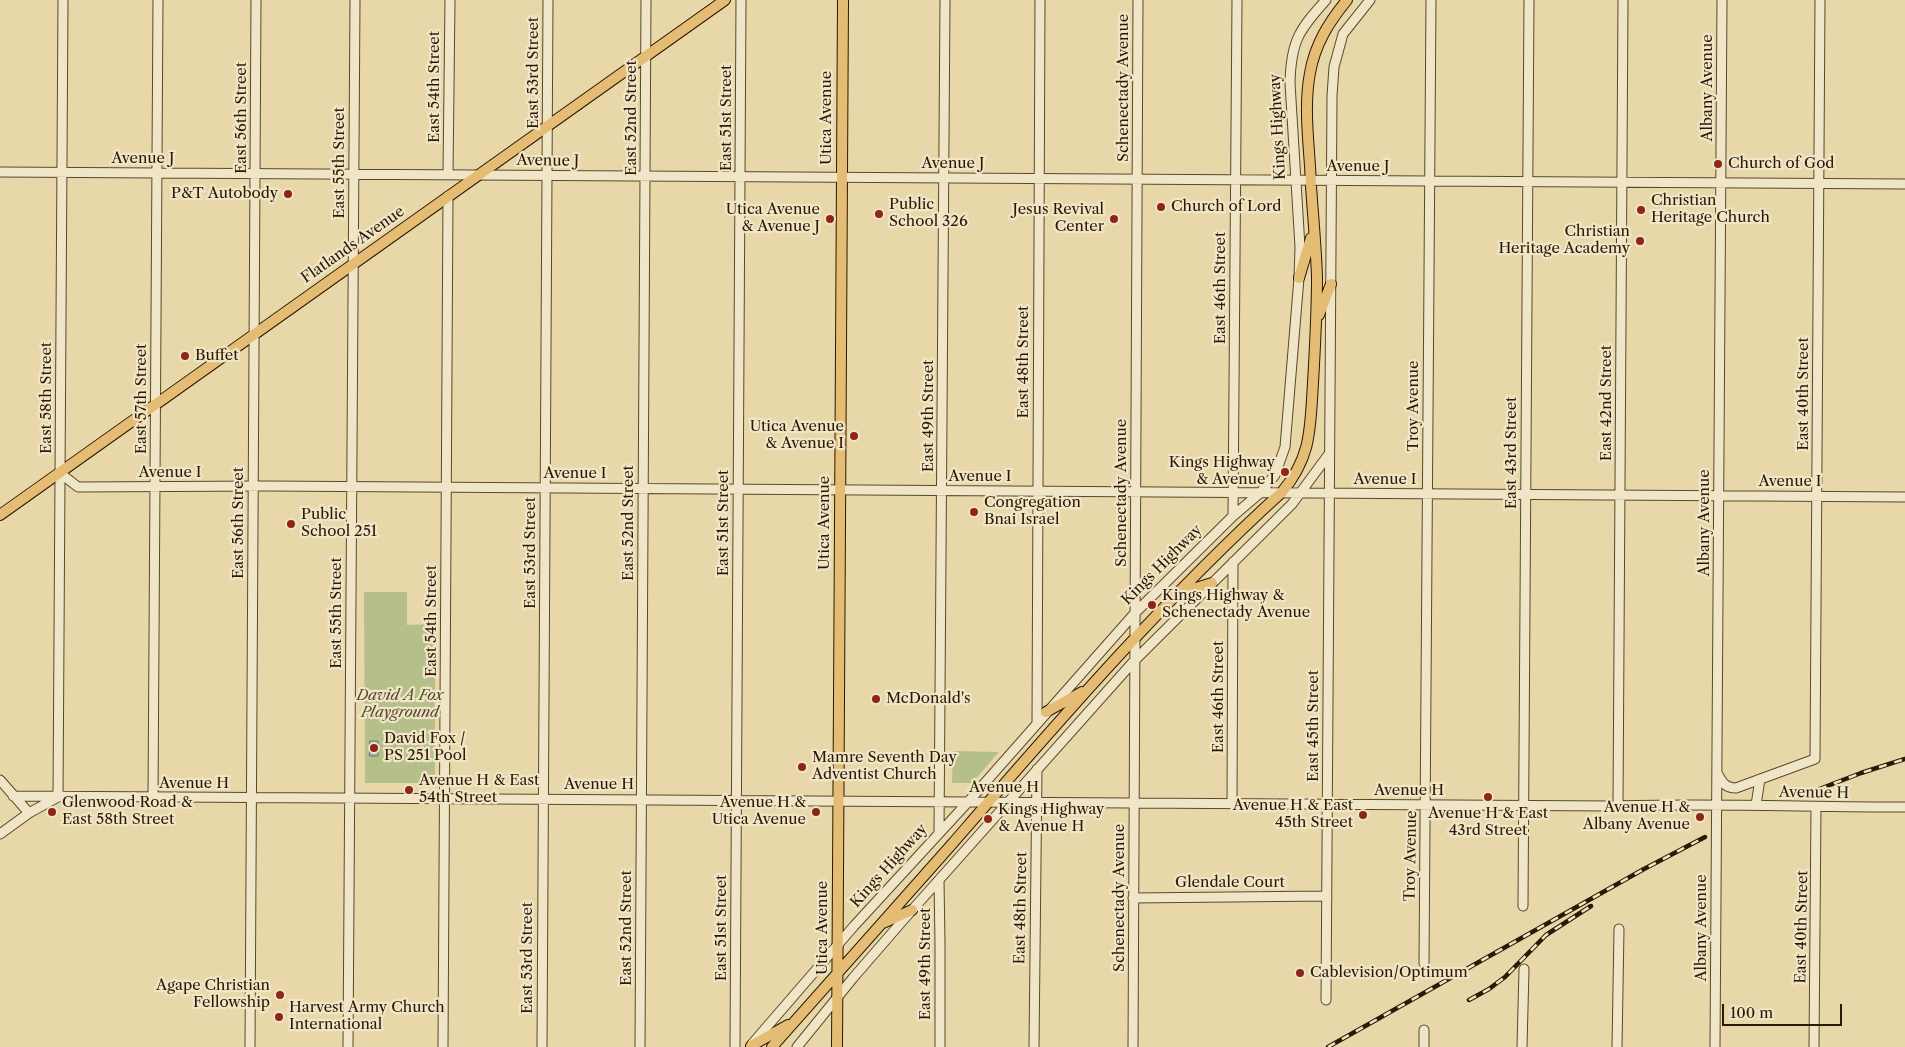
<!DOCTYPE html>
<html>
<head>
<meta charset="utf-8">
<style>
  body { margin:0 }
  #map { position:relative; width:1905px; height:1047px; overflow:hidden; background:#e8d8a9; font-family:"Libre Caslon Text",serif }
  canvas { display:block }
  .scale { position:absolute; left:1722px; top:1004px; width:120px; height:22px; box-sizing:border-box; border:2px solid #2c1803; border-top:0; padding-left:6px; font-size:15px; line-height:18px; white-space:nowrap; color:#2c1803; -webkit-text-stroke:4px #f0e6c7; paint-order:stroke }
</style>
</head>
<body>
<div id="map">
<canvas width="1905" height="1047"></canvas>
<div class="scale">100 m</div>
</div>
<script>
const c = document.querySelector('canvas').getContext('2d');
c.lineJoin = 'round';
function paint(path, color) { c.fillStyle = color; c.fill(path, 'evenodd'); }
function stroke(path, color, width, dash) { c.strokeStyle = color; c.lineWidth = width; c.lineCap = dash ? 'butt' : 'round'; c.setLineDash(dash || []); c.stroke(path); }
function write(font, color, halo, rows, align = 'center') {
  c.font = font + ' "Libre Caslon Text",serif'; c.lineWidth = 4.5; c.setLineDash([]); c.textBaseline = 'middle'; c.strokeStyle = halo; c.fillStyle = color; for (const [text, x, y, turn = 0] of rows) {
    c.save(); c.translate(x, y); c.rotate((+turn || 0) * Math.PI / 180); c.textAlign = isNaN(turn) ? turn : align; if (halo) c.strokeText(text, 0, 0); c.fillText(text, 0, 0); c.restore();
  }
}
paint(new Path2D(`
  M364 592H407V625L435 624V783H365Z
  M953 751 999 752 972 783H952Z`), '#b4bf89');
const water = new Path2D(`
  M370 741H378V756H370Z`);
paint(water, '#99b8b1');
stroke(water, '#6d786b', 1);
const minor = new Path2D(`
  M0 172 1905 184
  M448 174 450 0
  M60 473 78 487 266 486 1905 497
  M1233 516 1237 0
  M1037 723 1040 0
  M1717 773C1722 782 1725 788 1736 788L1815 759 1820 0
  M0 780 29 813
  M13 796 1611 806C1709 803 1807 807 1905 807
  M58 797 63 0
  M153 798 158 0
  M1232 803 1233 562
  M1618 805 1623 0
  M1756 805 1760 779
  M939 833 945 0
  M0 834 29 813 58 797
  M939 880 940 944V1047
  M1133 898 1327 896
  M1523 906 1529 0
  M1424 963 1431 0
  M1326 1000 1332 96 1334 67 1343 34 1370 0
  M752 1044 854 926 968 802 1135 613 1233 516 1260 493 1275 475 1285 447 1299 278 1300 247 1290 83C1291 41 1299 30 1326 0
  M250 1047 256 0
  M348 1047 355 0
  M443 1047 448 196
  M542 1047 548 0
  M640 1047 646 0
  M735 1047 741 0
  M797 1047 853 978 905 918 1134 661 1292 504 1329 454
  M1034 1047 1037 769
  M1133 1047 1138 0
  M1424 1047V1030
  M1522 1047 1524 969
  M1617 1047 1619 929
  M1715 1047 1722 0
  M1814 1047 1816 807`);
const major = new Path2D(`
  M1299 278 1311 238
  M1319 315 1331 284
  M0 515 725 0
  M1180 593 1212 583
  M1046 712 1082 692
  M883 923 912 910
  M751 1046 788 1025
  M772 1047C832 979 893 911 953 843 1058 722 1163 600 1282 492 1312 456 1310 428 1313 383 1315 348 1317 312 1317 277 1316 247 1313 216 1311 186 1310 149 1303 110 1310 73 1315 44 1329 22 1347 0
  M837 1047 843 0`);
stroke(minor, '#5b482c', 11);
stroke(major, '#2c1803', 12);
stroke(minor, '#f0e6c7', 9);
stroke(major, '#e4bc74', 10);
const rail = new Path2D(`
  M1804 795 1861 773 1905 759
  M1469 1000 1489 989 1505 977 1546 935 1591 906
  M1328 1047 1644 869 1705 837`);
stroke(rail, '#2c1803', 4.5);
stroke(rail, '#f0e6c7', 2.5, [8]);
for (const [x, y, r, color] of [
  [1718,164,5,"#8f2418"],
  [288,194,5,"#8f2418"],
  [1161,207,5,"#8f2418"],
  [1641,210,5,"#8f2418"],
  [879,214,5,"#8f2418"],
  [830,219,5,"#8f2418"],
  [1114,219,5,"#8f2418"],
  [1640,241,5,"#8f2418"],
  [185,356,5,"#8f2418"],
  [854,436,5,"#8f2418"],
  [1285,472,5,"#8f2418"],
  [974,512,5,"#8f2418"],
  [291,524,5,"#8f2418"],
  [1152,605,5,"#8f2418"],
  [876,699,5,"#8f2418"],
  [374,748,5,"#8f2418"],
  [802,767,5,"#8f2418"],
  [409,790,5,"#8f2418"],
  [1488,797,5,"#8f2418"],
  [52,812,5,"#8f2418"],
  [816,812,5,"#8f2418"],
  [1363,815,5,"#8f2418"],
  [1700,817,5,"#8f2418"],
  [988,819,5,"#8f2418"],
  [1300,973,5,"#8f2418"],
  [280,995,5,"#8f2418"],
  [279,1017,5,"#8f2418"]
]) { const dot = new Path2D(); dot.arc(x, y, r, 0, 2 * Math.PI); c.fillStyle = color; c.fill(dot); stroke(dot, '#f0e6c7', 2); }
write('15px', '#2c1803', '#f0e6c7', [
  ["East 53rd Street",534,73,-90],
  ["East 54th Street",435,87,-90],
  ["Schenectady Avenue",1124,88,-90],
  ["Albany Avenue",1708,88,-90],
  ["East 56th Street",242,118,-90],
  ["East 52nd Street",632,118,-90],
  ["East 51st Street",727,118,-90],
  ["Utica Avenue",827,118,-90],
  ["Kings Highway",1278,127,-93],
  ["Avenue J",143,159],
  ["Avenue J",548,161,1],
  ["East 55th Street",340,163,-90],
  ["Avenue J",953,164],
  ["Avenue J",1358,167],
  ["Flatlands Avenue",353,245,-35],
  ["East 46th Street",1221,288,-90],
  ["East 48th Street",1024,362,-90],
  ["East 40th Street",1804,394,-90],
  ["East 58th Street",47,398,-90],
  ["East 57th Street",142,399,-90],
  ["East 42nd Street",1607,403,-90],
  ["Troy Avenue",1414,406,-90],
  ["East 49th Street",929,416,-90],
  ["East 43rd Street",1512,453,-90],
  ["Avenue I",170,473],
  ["Avenue I",575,474],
  ["Avenue I",980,477],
  ["Avenue I",1385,480],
  ["Avenue I",1790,482],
  ["Schenectady Avenue",1122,493,-90],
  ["East 56th Street",239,523,-90],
  ["East 52nd Street",629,523,-90],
  ["East 51st Street",724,523,-90],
  ["Utica Avenue",825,523,-90],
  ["Albany Avenue",1705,523,-90],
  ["East 53rd Street",531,553,-90],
  ["Kings Highway",1162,565,-45],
  ["East 55th Street",337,613,-90],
  ["East 54th Street",432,621,-90],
  ["East 46th Street",1219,697,-90],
  ["East 45th Street",1314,726,-90],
  ["Avenue H",194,784],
  ["Avenue H",599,785],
  ["Avenue H",1004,788],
  ["Avenue H",1409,791],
  ["Avenue H",1814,793,1],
  ["Troy Avenue",1411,856,-89],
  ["Kings Highway",889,866,-48],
  ["Glendale Court",1230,883],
  ["Schenectady Avenue",1120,898,-90],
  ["East 48th Street",1021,908,-89],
  ["East 40th Street",1802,927,-89],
  ["East 52nd Street",627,928,-90],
  ["East 51st Street",722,928,-90],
  ["Utica Avenue",823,928,-90],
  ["Albany Avenue",1702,928,-90],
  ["East 53rd Street",528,958,-90],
  ["East 49th Street",926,964,-90]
]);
write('15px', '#2c1803', '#f0e6c7', [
  ["Church of God",1728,164],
  ["P&T Autobody",278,194,"right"],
  ["Christian",1651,201],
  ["Heritage Church",1651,218],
  ["Public",889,205],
  ["School 326",889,222],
  ["Church of Lord",1171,207],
  ["Utica Avenue",820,210,"right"],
  ["& Avenue J",820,227,"right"],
  ["Jesus Revival",1104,210,"right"],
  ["Center",1104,227,"right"],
  ["Christian",1630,232,"right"],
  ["Heritage Academy",1630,249,"right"],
  ["Buffet",195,356],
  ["Utica Avenue",844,427,"right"],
  ["& Avenue I",844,444,"right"],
  ["Kings Highway",1275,463,"right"],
  ["& Avenue I",1275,480,"right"],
  ["Congregation",984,503],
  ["Bnai Israel",984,520],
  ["Public",301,515],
  ["School 251",301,532],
  ["Kings Highway &",1162,596],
  ["Schenectady Avenue",1162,613],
  ["McDonald's",886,699],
  ["David Fox /",384,739],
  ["PS 251 Pool",384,756],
  ["Mamre Seventh Day",812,758],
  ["Adventist Church",812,775],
  ["Avenue H & East",419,781],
  ["54th Street",419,798],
  ["Glenwood Road &",62,803],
  ["East 58th Street",62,820],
  ["Avenue H &",806,803,"right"],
  ["Utica Avenue",806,820,"right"],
  ["Avenue H & East",1353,806,"right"],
  ["45th Street",1353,823,"right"],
  ["Avenue H &",1690,808,"right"],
  ["Albany Avenue",1690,825,"right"],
  ["Kings Highway",998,810],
  ["& Avenue H",998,827],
  ["Avenue H & East",1488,814,"center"],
  ["43rd Street",1488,831,"center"],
  ["Cablevision/Optimum",1310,973],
  ["Agape Christian",270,986,"right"],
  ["Fellowship",270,1003,"right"],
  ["Harvest Army Church",289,1008],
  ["International",289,1025]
], 'left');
write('italic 15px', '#554a2b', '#f0e6c7', [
  ["David A Fox",400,696],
  ["Playground",400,713]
]);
</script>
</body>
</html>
